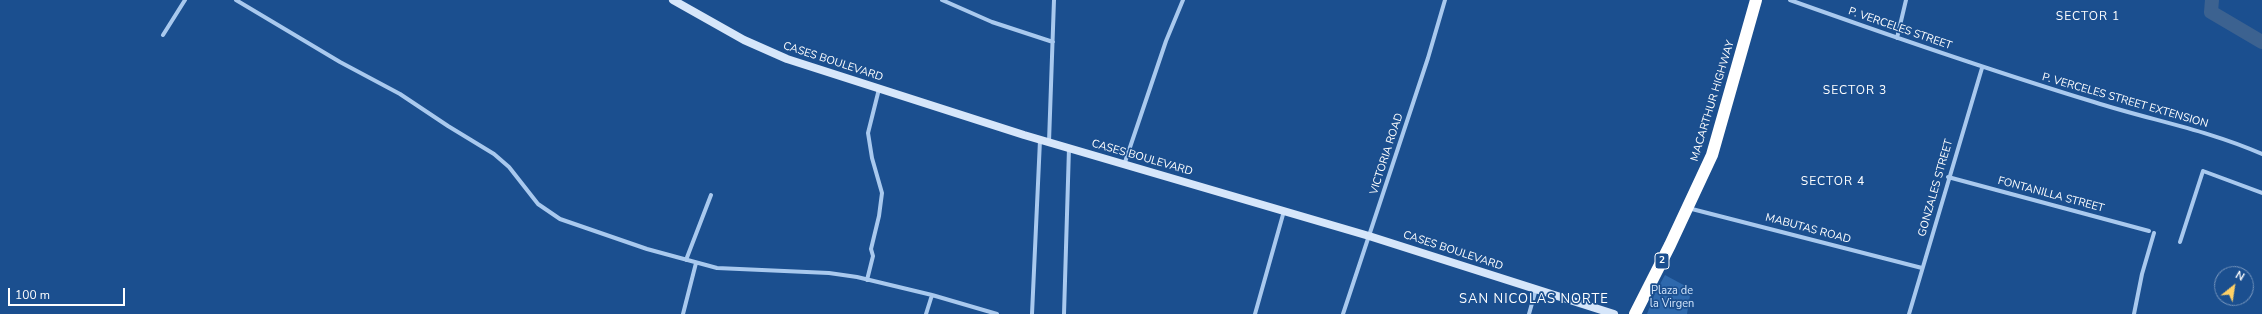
<!DOCTYPE html>
<html>
<head>
<meta charset="utf-8">
<style>
  body { margin:0 }
  #map { position:relative; width:2262px; height:314px; overflow:hidden; background:#1b4f8f; font-family:"Nunito Sans",sans-serif }
  canvas { display:block }
  .north { position:absolute; left:2214px; top:266px; width:40px; height:40px; box-sizing:border-box; background:#1b4f8f; border:1px solid #7695bc; border-radius:50%; rotate:30deg; font-size:11px; font-weight:700; line-height:16px; text-align:center; color:#fff }
  .north::after { content:''; display:block; margin:auto; width:14px; height:18px; background:#ffd166; clip-path:polygon(50% 0,100% 100%,50% 72%,0 100%) }
  .scale { position:absolute; left:8px; top:288px; width:117px; height:18px; box-sizing:border-box; border:2px solid #fff; border-top:0; padding-left:5px; font-size:12px; line-height:14px; white-space:nowrap; color:#fff; -webkit-text-stroke:3px #1b4f8f; paint-order:stroke }
</style>
</head>
<body>
<div id="map">
<canvas width="2262" height="314"></canvas>
<div class="north">N</div>
<div class="scale">100 m</div>
</div>
<script>
const c = document.querySelector('canvas').getContext('2d');
c.lineJoin = 'round';
function paint(path, color) { c.fillStyle = color; c.fill(path, 'evenodd'); }
function stroke(path, color, width, dash) { c.strokeStyle = color; c.lineWidth = width; c.lineCap = dash ? 'butt' : 'round'; c.setLineDash(dash || []); c.stroke(path); }
function write(font, color, halo, rows, align = 'center') {
  c.font = font + ' "Nunito Sans",sans-serif'; c.lineWidth = 3.5; c.setLineDash([]); c.textBaseline = 'middle'; c.strokeStyle = halo; c.fillStyle = color; for (const [text, x, y, turn = 0] of rows) {
    c.save(); c.translate(x, y); c.rotate((+turn || 0) * Math.PI / 180); c.textAlign = isNaN(turn) ? turn : align; if (halo) c.strokeText(text, 0, 0); c.fillText(text, 0, 0); c.restore();
  }
}
paint(new Path2D(`
  M1665 275 1691 289 1687 314H1647L1655 293Z`), '#2e69ad');
stroke(new Path2D(`
  M2212 0 2211 12 2262 42`), '#3c6290', 14);
stroke(new Path2D(`
  M236 0 340 62 400 94 448 126 494 154 509 167 538 204 560 219 647 249 717 268 829 273 857 277 932 295 997 314
  M942 0 992 22 1053 42
  M1790 0C1891 36 1992 71 2094 102 2150 120 2208 130 2262 154
  M163 35 185 0
  M1897 38 1906 0
  M1049 142 1054 0
  M1124 165 1166 41 1183 0
  M1948 177 2149 231
  M1688 208 1922 268
  M2180 242 2203 171 2262 193
  M686 260 711 195
  M867 280 873 256 871 249 879 216 882 193 872 158 868 133 879 89
  M683 314 696 263
  M926 314 932 295
  M1032 314 1040 140
  M1064 314 1069 148
  M1255 314 1284 211
  M1343 314 1428 58 1445 0
  M1529 314 1536 289
  M1909 314 1982 68
  M2134 314 2142 274 2154 233`), '#a9c9ee', 4);
stroke(new Path2D(`
  M673 0 744 40 787 59 1024 135 1369 236 1614 314`), '#d6e6fa', 8);
stroke(new Path2D(`
  M1635 314 1670 245 1712 155 1756 0`), '#fff', 12);
for (const [x, y, w] of [
  [1662,261,14]
]) { const box = new Path2D(); box.roundRect(x - w / 2, y - 8, w, 16, 3); c.fillStyle = '#1b4f8f'; c.fill(box); stroke(box, '#fff', 1); }
write('bold 10px', '#fff', null, [
  ["2",1662,261]
]);
write('11px', '#fff', '#1b4f8f', [
  ["P. VERCELES STREET",1900,29,19],
  ["CASES BOULEVARD",833,62,18],
  ["MACARTHUR HIGHWAY",1713,101,-73],
  ["P. VERCELES STREET EXTENSION",2125,101,16],
  ["VICTORIA ROAD",1387,154,-72],
  ["CASES BOULEVARD",1142,158,16],
  ["GONZALES STREET",1936,188,-74],
  ["FONTANILLA STREET",2051,195,15],
  ["MABUTAS ROAD",1808,229,15],
  ["CASES BOULEVARD",1453,251,18]
]);
write('11px', '#cfe3fa', '#1b4f8f', [
  ["Plaza de",1672,291],
  ["la Virgen",1672,304]
]);
c.letterSpacing = '1px';
write('12px', '#fff', '#1b4f8f', [
  ["SECTOR 1",2088,17],
  ["SECTOR 3",1855,91],
  ["SECTOR 4",1833,182]
]);
c.letterSpacing = '0px';
c.letterSpacing = '1px';
write('13px', '#fff', '#1b4f8f', [
  ["SAN NICOLAS NORTE",1534,300]
]);
c.letterSpacing = '0px';
</script>
</body>
</html>
